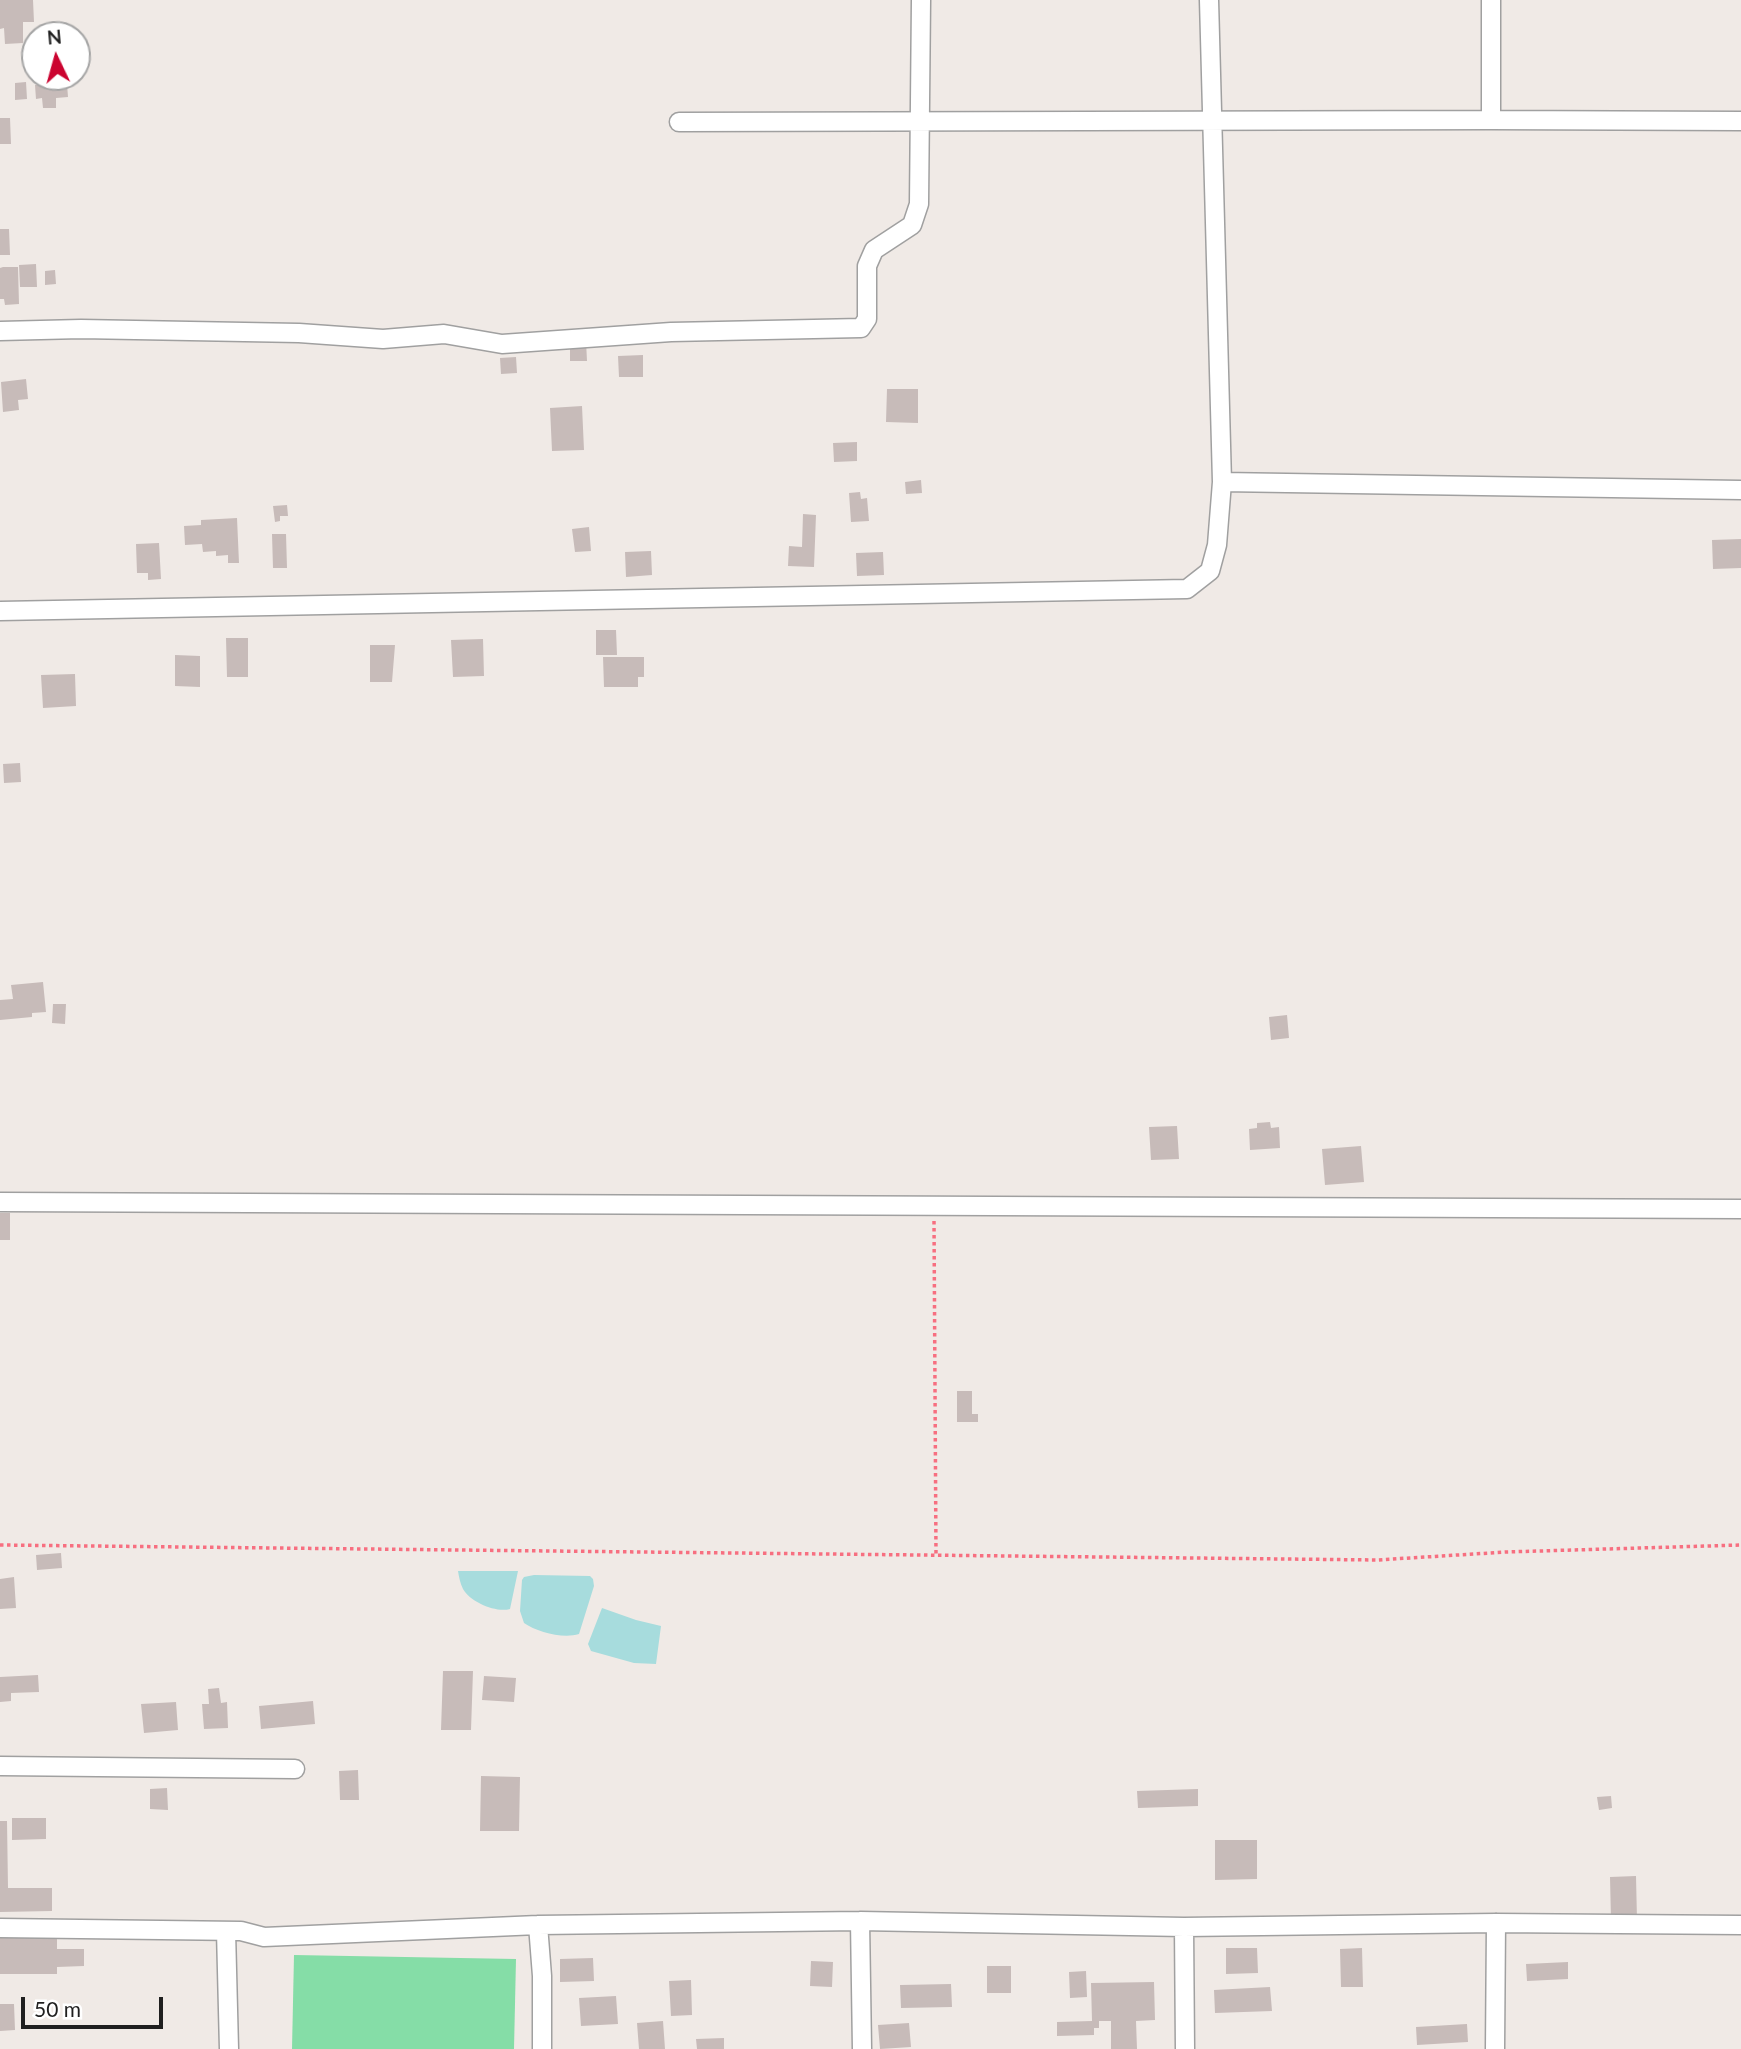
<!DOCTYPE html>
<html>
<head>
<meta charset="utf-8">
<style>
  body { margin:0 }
  #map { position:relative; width:1741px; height:2049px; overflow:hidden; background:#f0eae6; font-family:Lato,sans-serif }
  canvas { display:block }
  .north { position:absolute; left:21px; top:21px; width:70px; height:70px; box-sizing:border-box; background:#fff; border:2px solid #a5a5a5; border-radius:50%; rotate:355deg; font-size:19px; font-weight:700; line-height:28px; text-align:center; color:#1f1f1f }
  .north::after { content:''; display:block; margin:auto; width:24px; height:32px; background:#cb0430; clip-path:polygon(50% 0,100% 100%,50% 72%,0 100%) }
  .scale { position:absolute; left:21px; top:1997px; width:142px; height:32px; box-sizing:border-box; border:4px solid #1f1f1f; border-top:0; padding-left:9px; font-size:21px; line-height:24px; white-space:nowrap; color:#1f1f1f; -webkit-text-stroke:5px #fff; paint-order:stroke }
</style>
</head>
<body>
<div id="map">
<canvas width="1741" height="2049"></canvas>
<div class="north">N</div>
<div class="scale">50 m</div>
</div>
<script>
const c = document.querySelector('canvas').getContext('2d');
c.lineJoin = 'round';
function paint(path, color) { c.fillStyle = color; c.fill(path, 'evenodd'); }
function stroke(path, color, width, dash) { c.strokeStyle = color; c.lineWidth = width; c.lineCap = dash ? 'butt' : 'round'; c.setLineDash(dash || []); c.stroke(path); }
paint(new Path2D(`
  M294 1955 516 1959 514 2049H292Z`), '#85dda7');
paint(new Path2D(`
  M458 1571H518L510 1609C496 1613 470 1602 463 1589 460 1583 459 1577 458 1571Z
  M534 1575 590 1576 593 1579 594 1586 579 1634C563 1639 537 1632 524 1623L520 1611 522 1580 524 1577Z
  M602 1608 636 1620 661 1626 656 1664 634 1663 591 1651 588 1644Z`), '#a7dcdd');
paint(new Path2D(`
  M0 0H33L34 22H23V43L5 44 4 28 0 29Z
  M26 82 27 99 15 100V83Z
  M67 84 68 97 56 98V108H43L42 98 36 99 35 85Z
  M0 118H10L11 144H0Z
  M0 229H9L10 255H0Z
  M36 264 37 287H20L19 265Z
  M3 267H18L19 304 5 305 4 299H0V268Z
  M55 270 56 284 45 285V271Z
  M586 341 587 361H570V342Z
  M643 355V377H619L618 356Z
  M516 357 517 373 501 374 500 358Z
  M26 379 28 399 18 400 19 410 3 412 1 382Z
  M887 389H918V423L886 422Z
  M582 406 584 450 552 451 550 408Z
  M857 442V461L834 462 833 443Z
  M921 480 922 493 906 494 905 482Z
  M860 492 861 499 867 498 869 521 851 522 849 493Z
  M287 505 288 516H280V521L275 522 273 506Z
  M803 514 816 515 814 567 788 566 789 546 802 547Z
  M237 518 239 563H228V555L216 556V551L203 552 202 544 185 545 184 526 201 525V520Z
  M589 527 591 551 575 552 572 529Z
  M272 534H286L287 568H273Z
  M1741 539V568L1713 569 1712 540Z
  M159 543 161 579 148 580V573H137L136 544Z
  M651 551 652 575 626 577 625 552Z
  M883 552 884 575 857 576 856 553Z
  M596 630H616L617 655H596Z
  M226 638H248V677H227Z
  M483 639 484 676 453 677 451 640Z
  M370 645H395L392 682H370Z
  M175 655 200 656V687L175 686Z
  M603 657H644V677H638V687H604Z
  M75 674 76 706 43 708 41 675Z
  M20 763 21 782 4 783 3 764Z
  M43 982 46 1012 32 1013V1017L0 1020V1000L13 999 11 985Z
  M53 1004H66L65 1024 52 1023Z
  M1287 1015 1289 1038 1271 1040 1269 1017Z
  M1270 1122 1271 1128 1279 1127 1280 1148 1250 1150 1249 1129 1257 1128V1123Z
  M1177 1126 1179 1159 1151 1160 1149 1127Z
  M1361 1146 1364 1182 1325 1185 1322 1149Z
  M0 1213H10V1240H0Z
  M957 1391H972V1414H978V1422H957Z
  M61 1553 62 1568 37 1570 36 1555Z
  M14 1577 16 1608 0 1609V1579Z
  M443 1671H473L471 1730H441Z
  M38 1675 39 1692 11 1693V1701L0 1702V1677Z
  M484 1676 516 1678 514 1702 482 1700Z
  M219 1688 221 1703 227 1702 228 1728 204 1729 202 1704H209L208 1689Z
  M313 1701 315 1724 261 1729 259 1706Z
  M176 1702 178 1730 144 1733 141 1704Z
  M358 1770 359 1800H340L339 1771Z
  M481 1776 520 1777 519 1831H480Z
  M167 1788 168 1810 150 1809V1789Z
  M1198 1789V1806L1138 1808 1137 1791Z
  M1611 1796 1612 1808 1599 1810 1597 1797Z
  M12 1818H46V1839L12 1840Z
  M0 1821H7L8 1888H52V1911L0 1912Z
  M1215 1840H1257V1879L1215 1880Z
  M1636 1876 1637 1920H1611L1610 1877Z
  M0 1938H57V1949H84V1966L57 1967V1974H0Z
  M1226 1948H1257L1258 1973 1226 1974Z
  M1362 1948 1363 1987H1341L1340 1949Z
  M593 1958 594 1981 560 1982V1959Z
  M811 1961 833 1962 832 1987 810 1986Z
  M1568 1962V1979L1527 1981 1526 1964Z
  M987 1966H1011V1993H987Z
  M1086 1971 1087 1997 1070 1998 1069 1972Z
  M691 1980 692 2015 671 2016 669 1981Z
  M1154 1982 1155 2020 1136 2021 1137 2049H1111V2021H1099V2028H1094V2035L1057 2036V2022L1092 2021 1091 1983Z
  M951 1984 952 2007 901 2008 900 1985Z
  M1270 1987 1272 2011 1215 2013 1214 1990Z
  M616 1996 618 2024 581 2026 579 1998Z
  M0 2004H14L15 2030 0 2031Z
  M663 2021 665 2049H639L637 2023Z
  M909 2023 911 2047 880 2049 878 2025Z
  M1467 2024 1468 2042 1417 2045 1416 2027Z
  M724 2038V2049H697L696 2039Z`), '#c7bbb9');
const street = new Path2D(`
  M1491 120V0
  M679 122 1491 120 1741 121
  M0 331 81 329 299 333 383 339 444 334 502 344 671 332 861 328 867 319V266L874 250 912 225 919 204 921 0
  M1222 482 1741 490
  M0 611 1187 589 1210 571 1217 545 1222 482 1209 0
  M0 1202 1741 1209
  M0 1766 295 1769
  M860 1921 862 2049
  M538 1925 542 1976V2049
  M1184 1927 1185 2049
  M0 1928 241 1931 264 1937 538 1925 860 1921 1184 1927 1496 1923 1741 1925
  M226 1931 229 2049
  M1495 2049 1496 1923`);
stroke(street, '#a0a0a0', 21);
stroke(new Path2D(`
  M934 1221 936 1555
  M0 1545 1377 1560 1506 1552 1741 1545`), '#f76f80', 3.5, [3.5, 3.5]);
stroke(street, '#fff', 18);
</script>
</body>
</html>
